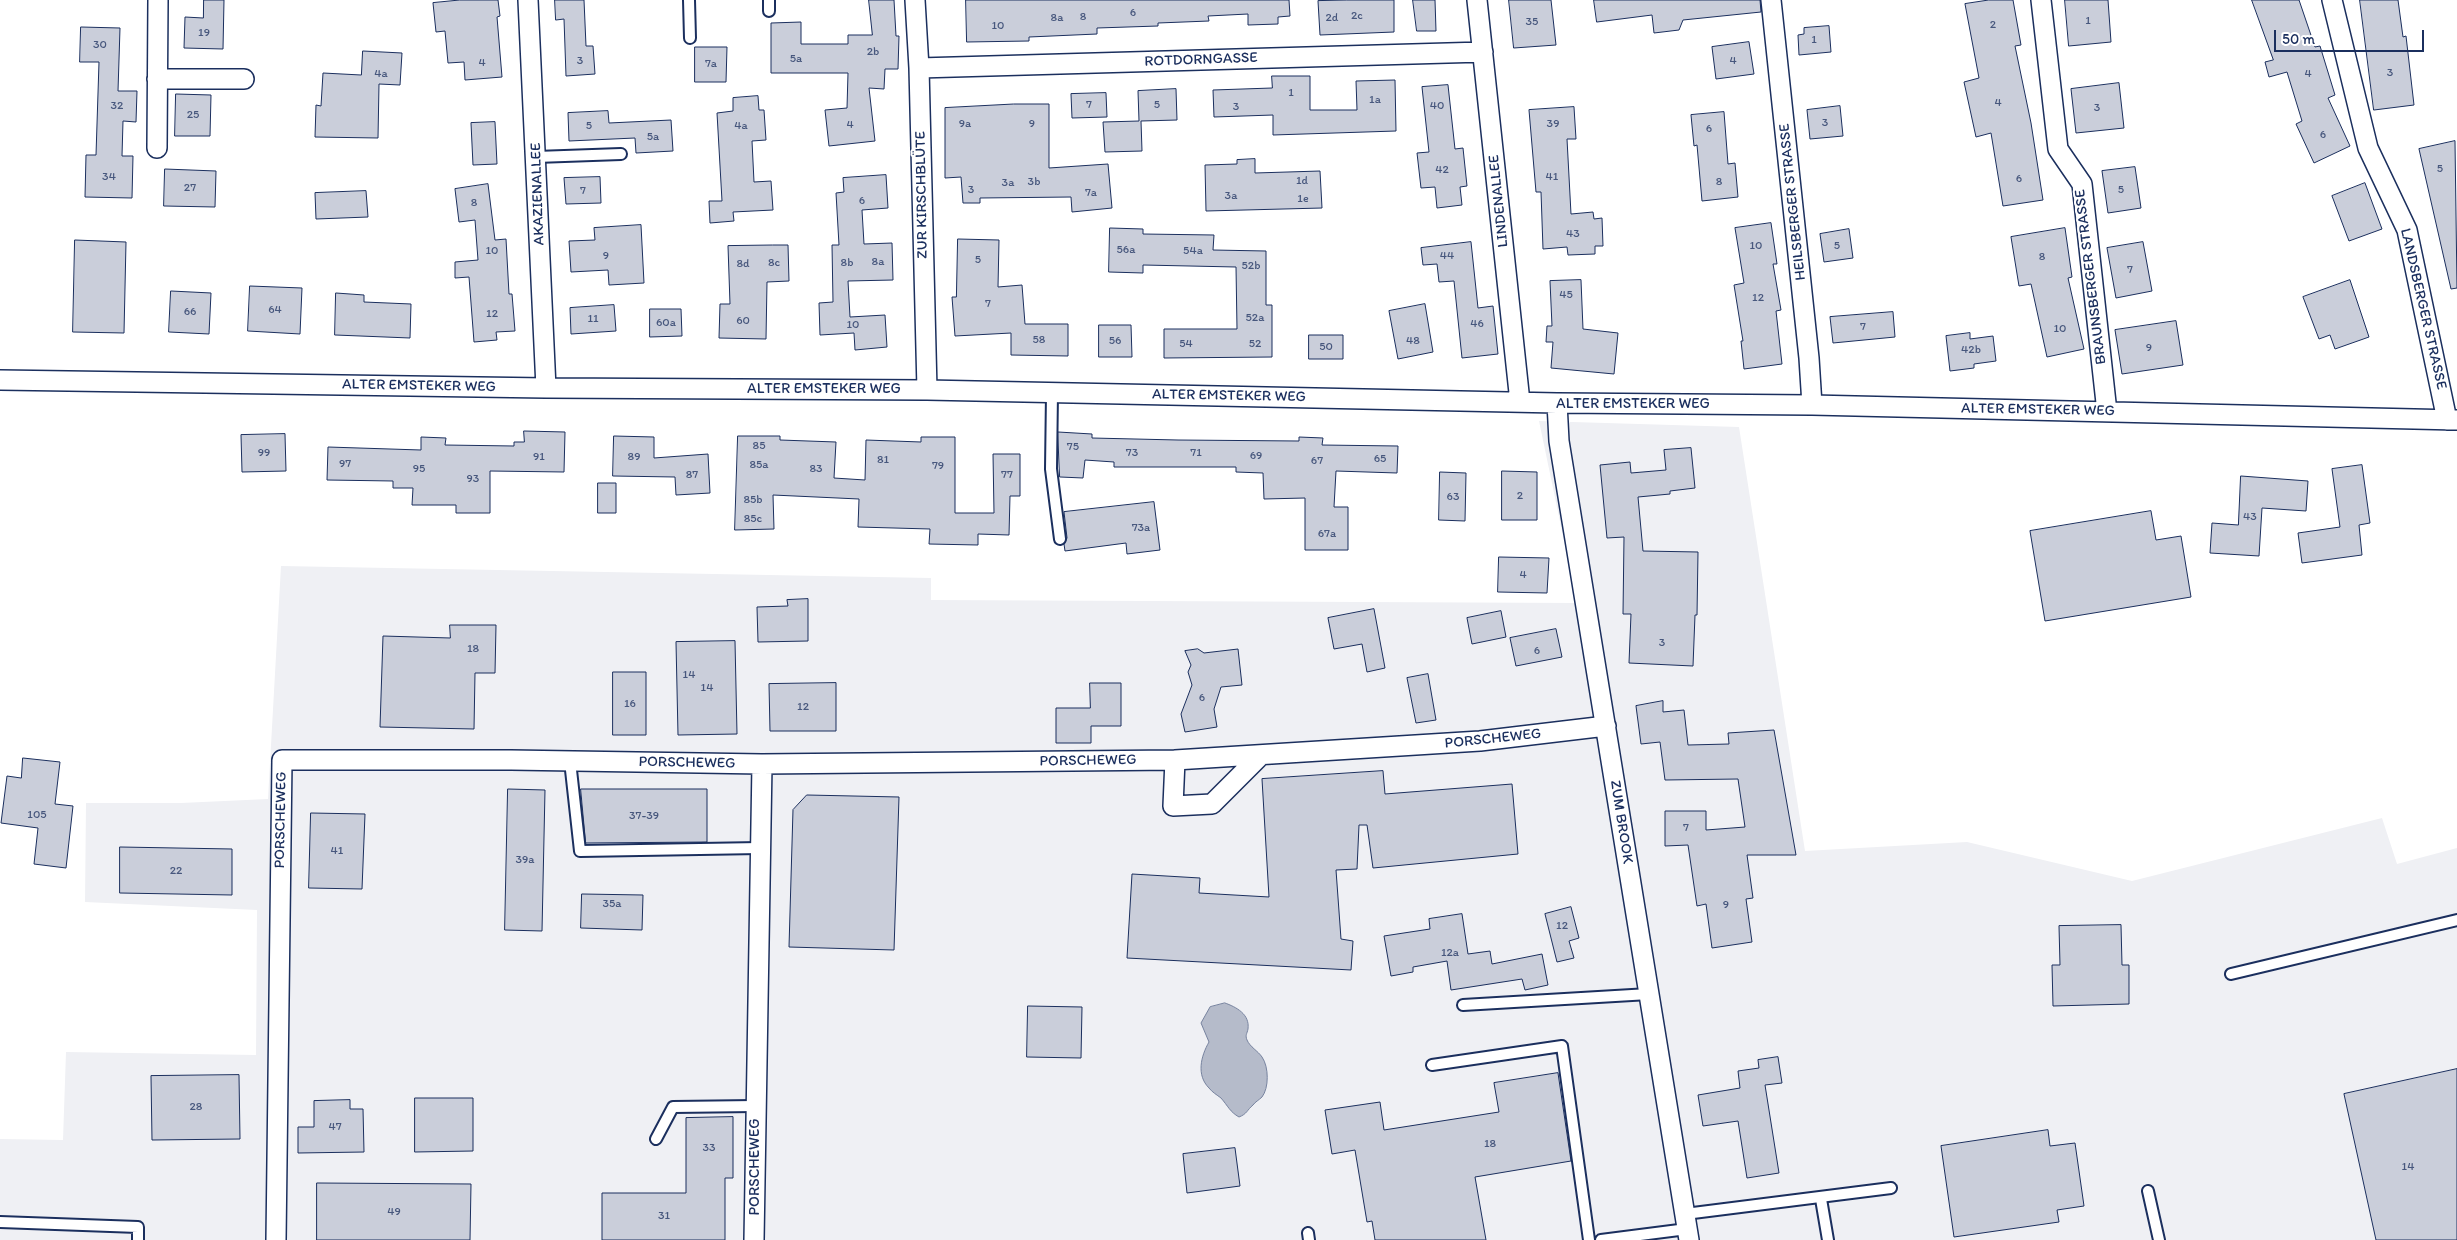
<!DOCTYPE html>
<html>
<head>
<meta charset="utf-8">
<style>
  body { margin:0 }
  #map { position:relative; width:2457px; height:1240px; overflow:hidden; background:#fff; font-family:Itim,sans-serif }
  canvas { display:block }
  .scale { position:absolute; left:2274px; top:30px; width:150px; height:22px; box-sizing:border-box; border:2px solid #1b2f5e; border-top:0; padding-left:6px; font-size:15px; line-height:18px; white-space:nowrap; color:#1b2f5e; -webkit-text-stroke:4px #fff; paint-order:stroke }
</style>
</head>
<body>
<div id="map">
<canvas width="2457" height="1240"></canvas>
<div class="scale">50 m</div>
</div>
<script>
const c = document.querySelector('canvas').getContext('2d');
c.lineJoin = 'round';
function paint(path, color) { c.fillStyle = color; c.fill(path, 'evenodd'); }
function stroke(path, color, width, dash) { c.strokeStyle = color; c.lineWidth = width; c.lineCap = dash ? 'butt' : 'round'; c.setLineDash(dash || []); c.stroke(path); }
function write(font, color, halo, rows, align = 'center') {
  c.font = font + ' Itim,sans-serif'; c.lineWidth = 4; c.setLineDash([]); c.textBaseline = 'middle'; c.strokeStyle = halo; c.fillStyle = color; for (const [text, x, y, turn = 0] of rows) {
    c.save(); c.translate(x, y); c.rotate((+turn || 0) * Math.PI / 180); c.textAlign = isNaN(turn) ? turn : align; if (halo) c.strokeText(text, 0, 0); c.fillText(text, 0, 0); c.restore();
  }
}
paint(new Path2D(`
  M1539 421 1739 427 1805 851 1967 842 2132 881 2382 818 2397 864 2457 848V1240H0V1139L63 1140 66 1052 256 1055 257 910 85 902 86 803H181L268 799 281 566 931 578V600L1577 603Z`), '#eff0f4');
const water = new Path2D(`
  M1225 1003C1236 1007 1250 1014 1248 1029 1247 1034 1245 1035 1247 1040 1250 1047 1258 1051 1262 1057 1269 1067 1269 1088 1262 1097 1259 1100 1255 1102 1253 1105 1247 1110 1247 1114 1239 1117 1230 1112 1228 1106 1221 1098 1217 1095 1212 1092 1209 1088 1196 1075 1201 1056 1209 1042L1201 1023 1210 1007Z`);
paint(water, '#b5bbca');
stroke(water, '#77839f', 1);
const building = new Path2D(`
  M204 0H224L223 49 184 48 185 17 203 18Z
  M460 0H498L500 16 497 17 502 77 465 80 464 62 448 63 445 31 436 32 433 3Z
  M555 0H584L586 46H593L595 74 566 76 564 19 556 20Z
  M869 0H894L896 36H899L898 69H885L884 89 869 88 875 141 829 146 825 110 847 108 848 73H771V23L801 22V44H848V35H872Z
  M966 0H1289L1290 16 1278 17V24L1248 25V14L1208 16 1209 21 1158 23V26L1097 28V34L1029 37V41L967 42Z
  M1347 0H1394V32L1320 35 1318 1Z
  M1413 0H1435L1436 31H1417Z
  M1509 0H1551L1556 45 1514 48Z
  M1594 0H1760L1761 12 1683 20 1679 30 1654 33 1652 15 1597 22Z
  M1989 0H2013L2021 45 2015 46 2031 123 2043 200 2003 206 1991 133 1976 137 1964 82 1979 78 1965 4Z
  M2065 0H2108L2111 42 2069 46Z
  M2252 0H2299L2315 47 2320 46 2335 95 2328 98 2350 146 2314 163 2296 124 2302 121 2287 72 2269 77 2265 62 2273 60Z
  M2360 0H2398L2403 37 2406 36 2414 105 2374 110Z
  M1829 26 1831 52 1799 55 1798 35 1804 34V28Z
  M81 27 120 28 118 91H137L136 122 123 121 122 156H133L132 198 85 197 86 155H96L99 62H80Z
  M1749 42 1754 74 1716 79 1712 47Z
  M695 47H727L726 82H695Z
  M363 51 402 53 400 85 379 84 378 138 315 137 316 105 321 106 323 73 361 75Z
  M1272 76H1310V110H1357L1356 81 1395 80 1396 131 1273 135V115L1214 117 1213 90 1272 88Z
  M2119 83 2124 128 2076 133 2071 89Z
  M1448 85 1455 149 1463 148 1467 186 1460 187 1462 205 1437 208 1435 187 1421 188 1417 153 1429 152 1422 87Z
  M1176 89 1177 120 1141 121 1142 151 1105 152 1103 122 1139 121 1138 91Z
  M1106 93 1107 117 1072 118 1071 94Z
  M176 94 211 95 210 136H175Z
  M758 96 759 110H764L766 140 752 141 754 182 771 181 773 210 733 212 734 221 710 223 709 201H722L717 113 733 111V98Z
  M1014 104H1049V168L1108 164 1112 208 1072 212 1071 197 980 198V203H963L961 177 945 178V108Z
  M1840 106 1843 136 1810 139 1807 110Z
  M1574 107 1576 139H1567L1571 214 1593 212 1594 219 1602 218 1603 246H1595V254L1568 255 1567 247 1543 249 1541 192H1536L1529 110Z
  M608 111 609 123 671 120 673 151 636 153 635 138 569 141 568 113Z
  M1724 112 1728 164 1735 163 1738 197 1702 201 1697 145 1694 146 1691 115Z
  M495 122 497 164 473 165 471 123Z
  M2455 141 2457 288 2451 289 2419 149Z
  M1255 159V173L1320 171 1322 208 1206 211 1205 165 1237 164V160Z
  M2135 167 2141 208 2108 213 2102 171Z
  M165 169 216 171 215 207 164 206Z
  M886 175 888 208 862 210 864 244 892 243 893 280 848 281 850 317 885 315 887 347 855 350 854 333 820 335 819 303 833 302 832 245H839L836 193 844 192 843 178Z
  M600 177 601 203 566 204 564 178Z
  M2365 183 2382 229 2349 241 2332 196Z
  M488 184 495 240 506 239 509 294H512L515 331 496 332 497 340 474 342 469 277 455 278V262L478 260 475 220 459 222 455 189Z
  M366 191 368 217 316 219 315 193Z
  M1771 223 1777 264H1773L1781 310 1776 311 1782 364 1744 369 1741 341H1743L1734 285 1744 283 1735 228Z
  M641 225 644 283 609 285 608 270 571 272 569 241 595 240 594 228Z
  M1110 228 1143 229V234L1214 235 1213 250 1266 251V305H1272V357L1164 358V329H1237L1236 267 1143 265V273L1109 272Z
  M2065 228 2072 277 2068 278 2084 349 2047 357 2031 284 2019 286 2011 237Z
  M1849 229 1853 258 1824 262 1820 234Z
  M958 239 999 240 998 287 1022 285 1025 324H1068V356L1011 355V333L955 336 952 297H956Z
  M75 240 126 242 124 333 73 332Z
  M1471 242 1478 308 1493 306 1498 354 1462 358 1454 281 1439 282 1437 264 1423 265 1421 248Z
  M2143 242 2152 291 2116 298 2107 248Z
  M773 245H788L789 281 767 282 766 339 719 338 720 304H730L728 246Z
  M1581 280 1583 329 1618 333 1614 374 1551 368 1553 342H1546L1547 326H1552L1550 281Z
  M2350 280 2369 337 2335 349 2330 335 2319 339 2303 297Z
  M250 286 302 288 300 334 248 331Z
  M171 291 211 293 209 334 169 332Z
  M336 293 364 295V302L411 304 410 338 335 335Z
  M1425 304 1433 352 1398 359 1389 311Z
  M614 305 616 331 571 334 570 308Z
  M650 309H681L682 336 650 337Z
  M1893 312 1895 337 1833 343 1830 317Z
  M2176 321 2183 365 2122 374 2115 330Z
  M1099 325H1131L1132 357H1099Z
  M1970 333V339L1993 336 1996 361 1974 364V368L1950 371 1946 336Z
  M1309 335H1343V359H1309Z
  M524 431 565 432 564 472 490 471V513H456V505H412L413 488H393V481L327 480 328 447 421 450V437L446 438 445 445 514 446V442H524Z
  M1058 432 1092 434V438L1178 440 1299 441V437L1323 438 1322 445 1398 446 1397 473 1336 471 1334 507H1348V550H1305V498L1264 499 1263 473 1236 472V467H1114V462L1085 460 1083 478 1060 477Z
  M285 434 286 471 242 472 241 435Z
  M614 436 654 437V458L708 454 710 493 676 495 675 477 613 476Z
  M738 436H780V440L836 442 834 478 865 480 866 440 921 442V437H955V513H994L993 454H1020V496H1010L1009 535 978 534V545L929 544 930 529 858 527 859 499 773 495 774 529 735 530Z
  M1691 448 1695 488 1670 491V494L1638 497 1643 551 1698 552 1697 615H1695L1693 666 1629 663 1631 614H1623L1624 537 1607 538 1600 465 1630 462 1631 473 1666 470 1664 450Z
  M2362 465 2370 523 2359 525 2362 555 2302 563 2298 533 2340 527 2332 469Z
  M1502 471 1537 472V520H1502Z
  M1440 472 1466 473 1465 521 1439 520Z
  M2241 476 2308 481 2306 511 2262 508 2259 556 2210 553 2212 523 2238 525Z
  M598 483H616V513H598Z
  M1154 502 1160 550 1127 554 1126 543 1065 551 1064 544 1067 538 1064 512Z
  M2151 511 2156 540 2181 536 2191 597 2045 621 2030 531Z
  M1499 557 1549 558 1547 593 1498 592Z
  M808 599V641L758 642 757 607 788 606 787 600Z
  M1374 609 1385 668 1367 672 1362 644 1334 649 1328 618Z
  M1501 611 1506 637 1472 644 1467 618Z
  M450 625H496L495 673H475L474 729 380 727 383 636 450 638Z
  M1556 629 1562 657 1516 666 1510 638Z
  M735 641 737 734 678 735 676 642Z
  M1198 649 1204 653 1238 649 1242 685 1221 687 1214 709 1217 727 1185 732 1181 714 1192 685 1188 672 1191 665 1185 651Z
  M613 672H646V735H613Z
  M1428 674 1436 720 1416 723 1407 678Z
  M836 683V731H770L769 684Z
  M1090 683H1121V726H1091V743H1056V708H1090Z
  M1663 701V712L1684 710 1688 745 1729 744 1728 733 1774 730 1796 855H1747L1753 898 1746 899 1752 942 1712 948 1706 904 1697 906 1688 845 1665 846V811H1706V830L1745 827 1738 779 1665 780 1660 742 1641 744 1636 706Z
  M23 758 60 762 55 804 73 806 66 868 34 864 38 828 1 823 7 776 21 778Z
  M1383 771 1385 794 1512 784 1518 854 1373 868 1367 825H1359L1357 869 1336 870 1341 939 1353 941 1351 970 1127 958 1132 874 1200 878 1199 893 1269 897 1262 779Z
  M508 789 545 790 542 931 505 930Z
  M581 789H707V842L586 843Z
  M807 795 899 797 894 950 789 947 793 810Z
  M311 813 365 814 362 889 309 888Z
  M120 847 232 849V895L120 893Z
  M582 894 643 895 642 930 581 928Z
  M1571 907 1579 938 1569 941 1574 958 1557 962 1545 914Z
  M1462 914 1468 954 1490 951 1492 964 1542 954 1548 985 1525 990 1522 979 1451 990 1447 961 1413 967V972L1391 976 1384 936 1430 929 1429 919Z
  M2121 925 2122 965H2129V1004L2053 1006 2052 965H2060L2059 926Z
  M1028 1006 1082 1007 1081 1058 1027 1057Z
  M1778 1057 1782 1083 1765 1085 1779 1173 1747 1178 1738 1121 1703 1126 1698 1095 1740 1088 1738 1071 1759 1068 1758 1060Z
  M2457 1069V1240H2376L2344 1094Z
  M1558 1073 1571 1161 1475 1177 1486 1240H1375L1372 1221 1367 1222 1355 1150 1332 1154 1325 1110 1380 1102 1384 1130 1499 1112 1494 1083Z
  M239 1075 240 1139 152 1140 151 1076Z
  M415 1098H473V1151L415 1152Z
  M350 1100V1109H363L364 1152 298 1153V1127H314V1101Z
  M733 1117V1178H725V1240H602V1193H686V1118Z
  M2048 1130 2050 1146 2075 1143 2084 1206 2057 1210 2059 1222 1954 1237 1941 1146Z
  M1235 1148 1240 1186 1187 1193 1183 1154Z
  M317 1183 471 1184 470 1240H317Z`);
paint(building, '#caceda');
stroke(building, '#1b2f5e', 1);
const service = new Path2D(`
  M689 0 690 38
  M769 0V11
  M536 157 621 154
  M1052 393 1051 469 1060 539
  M570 761 580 851 760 848
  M2231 974 2457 920
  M1463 1005 1649 994
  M1432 1065 1562 1046 1589 1240
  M656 1139 673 1107 755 1106
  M2148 1191 2159 1240
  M1821 1199 1828 1240
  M1685 1214 1891 1188
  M0 1222 138 1227V1240
  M1308 1233 1309 1240
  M1601 1240 1687 1229`);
const minor = new Path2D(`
  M528 0 546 388
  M915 0 919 68 927 390
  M1477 0 1520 402
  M1771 0 1809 358 1812 405
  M2041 0 2058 149 2082 184 2107 412
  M2332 0 2368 148 2407 230 2447 420
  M919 68 1483 52
  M157 79H244
  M157 148 158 0
  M0 380 546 388 927 390 1557 403 1812 405 2457 420
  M1557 403 1559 441 1689 1240
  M1261 755 1212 804 1173 806 1175 760 1480 741 1606 726
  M276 1240 282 760H511L762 764 1175 760
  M754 1240 762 764`);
stroke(service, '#1b2f5e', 14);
stroke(minor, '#1b2f5e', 22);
stroke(service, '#fff', 10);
stroke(minor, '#fff', 19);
write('12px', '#47577d', null, [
  ["6",1133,13],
  ["2c",1357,16],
  ["8",1083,17],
  ["8a",1057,18],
  ["2d",1332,18],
  ["1",2088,21],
  ["35",1532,22],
  ["2",1993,25],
  ["10",998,26],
  ["19",204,33],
  ["1",1814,40],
  ["30",100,45],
  ["2b",873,52],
  ["5a",796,59],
  ["3",580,61],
  ["4",1733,61],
  ["4",482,63],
  ["7a",711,64],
  ["3",2390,73],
  ["4a",381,74],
  ["4",2308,74],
  ["1",1291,93],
  ["1a",1375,100],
  ["4",1998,103],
  ["7",1089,105],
  ["5",1157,105],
  ["32",117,106],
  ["40",1437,106],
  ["3",1236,107],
  ["3",2097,108],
  ["25",193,115],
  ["3",1825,123],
  ["9a",965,124],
  ["9",1032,124],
  ["39",1553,124],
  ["4",850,125],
  ["5",589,126],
  ["4a",741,126],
  ["6",1709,129],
  ["6",2323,135],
  ["5a",653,137],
  ["5",2440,169],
  ["42",1442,170],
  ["34",109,177],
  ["41",1552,177],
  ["6",2019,179],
  ["1d",1302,181],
  ["3b",1034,182],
  ["8",1719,182],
  ["3a",1008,183],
  ["27",190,188],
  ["3",971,190],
  ["5",2121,190],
  ["7",583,191],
  ["7a",1091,193],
  ["3a",1231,196],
  ["1e",1303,199],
  ["6",862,201],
  ["8",474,203],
  ["43",1573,234],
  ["10",1756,246],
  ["5",1837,246],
  ["56a",1126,250],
  ["10",492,251],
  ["54a",1193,251],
  ["9",606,256],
  ["44",1447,256],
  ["8",2042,257],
  ["5",978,260],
  ["8a",878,262],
  ["8c",774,263],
  ["8b",847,263],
  ["8d",743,264],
  ["52b",1251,266],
  ["7",2130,270],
  ["45",1566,295],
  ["12",1758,298],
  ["7",988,304],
  ["64",275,310],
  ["66",190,312],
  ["12",492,314],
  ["52a",1255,318],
  ["11",593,319],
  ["60",743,321],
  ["60a",666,323],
  ["46",1477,324],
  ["10",853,325],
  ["7",1863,327],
  ["10",2060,329],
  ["58",1039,340],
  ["56",1115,341],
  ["48",1413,341],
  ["54",1186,344],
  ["52",1255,344],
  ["50",1326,347],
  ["9",2149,348],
  ["42b",1971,350],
  ["85",759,446],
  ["75",1073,447],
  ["99",264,453],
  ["73",1132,453],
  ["71",1196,453],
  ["69",1256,456],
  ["91",539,457],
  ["89",634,457],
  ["65",1380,459],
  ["81",883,460],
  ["67",1317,461],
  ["97",345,464],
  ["85a",759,465],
  ["79",938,466],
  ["95",419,469],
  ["83",816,469],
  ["87",692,475],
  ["77",1007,475],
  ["93",473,479],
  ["2",1520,496],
  ["63",1453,497],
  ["85b",753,500],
  ["43",2250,517],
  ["85c",753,519],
  ["73a",1141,528],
  ["67a",1327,534],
  ["4",1523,575],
  ["3",1662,643],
  ["18",473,649],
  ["6",1537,651],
  ["14",689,675],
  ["14",707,688],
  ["6",1202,698],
  ["16",630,704],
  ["12",803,707],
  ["105",37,815],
  ["37-39",644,816],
  ["7",1686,828],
  ["41",337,851],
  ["39a",525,860],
  ["22",176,871],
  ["35a",612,904],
  ["9",1726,905],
  ["12",1562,926],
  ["12a",1450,953],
  ["28",196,1107],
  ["47",335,1127],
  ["18",1490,1144],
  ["33",709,1148],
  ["14",2408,1167],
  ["49",394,1212],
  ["31",664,1216]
]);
write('15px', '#1b2f5e', '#fff', [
  ["ROTDORNGASSE",1201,60,-2],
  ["AKAZIENALLEE",538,194,-92],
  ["ZUR KIRSCHBLÜTE",922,195,-91],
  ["LINDENALLEE",1499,201,-96],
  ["HEILSBERGER STRASSE",1793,202,-96],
  ["BRAUNSBERGER STRASSE",2091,277,-97],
  ["LANDSBERGER STRASSE",2423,309,77],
  ["ALTER EMSTEKER WEG",419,386,1],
  ["ALTER EMSTEKER WEG",824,389],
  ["ALTER EMSTEKER WEG",1229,396,1],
  ["ALTER EMSTEKER WEG",1633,404],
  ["ALTER EMSTEKER WEG",2038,410,1],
  ["PORSCHEWEG",1493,739,-6],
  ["PORSCHEWEG",1088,761,-1],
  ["PORSCHEWEG",687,763,1],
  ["PORSCHEWEG",281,820,-89],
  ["ZUM BROOK",1621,822,81],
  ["PORSCHEWEG",755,1167,-90]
]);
</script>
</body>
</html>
